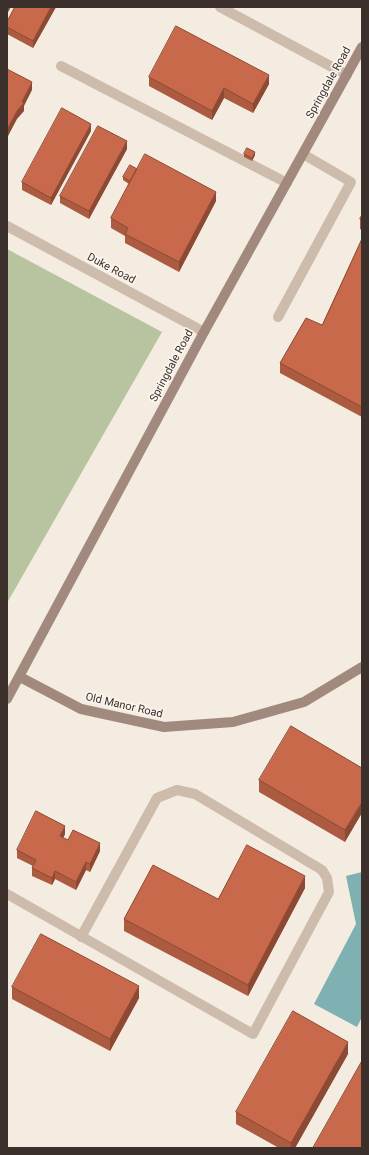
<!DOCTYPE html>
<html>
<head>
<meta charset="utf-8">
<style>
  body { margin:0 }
  #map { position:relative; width:369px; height:1155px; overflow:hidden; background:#f4ebe1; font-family:Roboto,sans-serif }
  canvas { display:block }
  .frame { position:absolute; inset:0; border:8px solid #3b302b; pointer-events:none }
</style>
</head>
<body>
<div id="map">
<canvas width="369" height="1155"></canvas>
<div class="frame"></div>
</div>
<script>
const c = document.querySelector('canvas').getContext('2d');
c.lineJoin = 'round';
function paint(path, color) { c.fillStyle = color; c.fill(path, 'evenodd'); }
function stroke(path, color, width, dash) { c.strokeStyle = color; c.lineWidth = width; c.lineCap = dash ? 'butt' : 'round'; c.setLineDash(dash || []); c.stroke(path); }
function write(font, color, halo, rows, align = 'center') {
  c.font = font + ' Roboto,sans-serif'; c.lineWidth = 3.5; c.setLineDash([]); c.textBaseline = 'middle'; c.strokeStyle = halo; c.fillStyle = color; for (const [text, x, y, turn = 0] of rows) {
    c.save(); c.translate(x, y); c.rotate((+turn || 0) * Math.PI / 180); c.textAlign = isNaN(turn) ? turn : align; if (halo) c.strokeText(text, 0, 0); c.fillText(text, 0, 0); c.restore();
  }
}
paint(new Path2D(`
  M7 249 162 332 7 603Z`), '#b8c4a0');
paint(new Path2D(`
  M362 872V1017L357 1027 314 1004 356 924 346 876Z`), '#7fb0b2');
stroke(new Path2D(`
  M61 66 287 183
  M278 317 351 182 303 154`), '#cdbbac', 10);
stroke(new Path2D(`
  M220 7 347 75
  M7 226 204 332
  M7 894 253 1034 329 892 327 878 322 870 195 794 177 790 157 798 81 937`), '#cdbbac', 10);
stroke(new Path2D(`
  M20 677 81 709 164 727 233 722 304 702 362 667
  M7 699 204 332 362 47`), '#a18a7d', 10);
paint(new Path2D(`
  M15 7H56L33 48 7 34V22Z
  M149 77 269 84 253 113 224 98 212 120 149 86Z
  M91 131 51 205 22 190V182Z
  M127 149 89 219 60 203V196Z
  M244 154 255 155 252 161 244 157Z
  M137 169 216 201 179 272 125 243V236L111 228V218L129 184 123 180V177Z
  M362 215V230L360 229V219Z
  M362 239V417L280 373V363L322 325Z
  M362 768 345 842 259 792V780Z
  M65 834 63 838 68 840 100 851 90 872 86 870 76 890 55 879 52 885 32 876V868L33 866 17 858V850Z
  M305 888 248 996 124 931V919L218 899Z
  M12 987 139 998 110 1051 12 999Z
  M348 1054 295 1148H279L236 1124V1112Z`), '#ac5a40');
paint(new Path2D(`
  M7 7H11L7 14Z
  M51 7H56L33 48V41Z
  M269 75V84L253 113V104Z
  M32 82V90L24 106V111L17 119 7 138V130Z
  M224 88V98L212 120V111Z
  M91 124V131L51 205V198Z
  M127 141V149L89 219V211Z
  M255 152V155L252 161V158Z
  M216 192V201L179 272V262Z
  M362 802V813L345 842V830Z
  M65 826V834L60 844V836Z
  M100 843V851L90 872V864Z
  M86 862V870L76 890V882Z
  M55 871V879L52 885V878Z
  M305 876V888L248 996V985Z
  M139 986V998L110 1051V1039Z
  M348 1042V1054L295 1148H291V1143Z`), '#8c4a34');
const building = new Path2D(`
  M15 7H51L33 41 7 27V22Z
  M176 26 269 75 253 104 224 88 212 111 149 77Z
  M7 69 32 82 22 102 24 103 17 111 7 130Z
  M62 108 91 124 51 198 22 182Z
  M98 126 127 141 89 211 60 196Z
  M247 148 255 152 252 158 244 154Z
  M145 154 216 192 179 262 125 234 128 228 111 218Z
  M130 165 137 169 130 181 123 177Z
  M362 215V221L360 219Z
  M362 239V407L280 363 306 318 322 325Z
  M291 726 362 768V802L345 830 259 780Z
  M36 811 65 826 60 836 68 840 73 830 100 843 90 864 86 862 76 882 55 871 52 878 32 868 36 860 17 850Z
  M247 845 305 876 248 985 124 919 153 865 218 899Z
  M41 934 139 986 110 1039 12 987Z
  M293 1011 348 1042 291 1143 236 1112Z
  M362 1061V1148H313Z`);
paint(building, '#c8694b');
stroke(building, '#8c4a34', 1);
write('11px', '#3b302b', '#fbf5ee', [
  ["Springdale Road",329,83,-61],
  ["Duke Road",111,269,28],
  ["Springdale Road",172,366,-62],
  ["Old Manor Road",124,706,13]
]);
</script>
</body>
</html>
